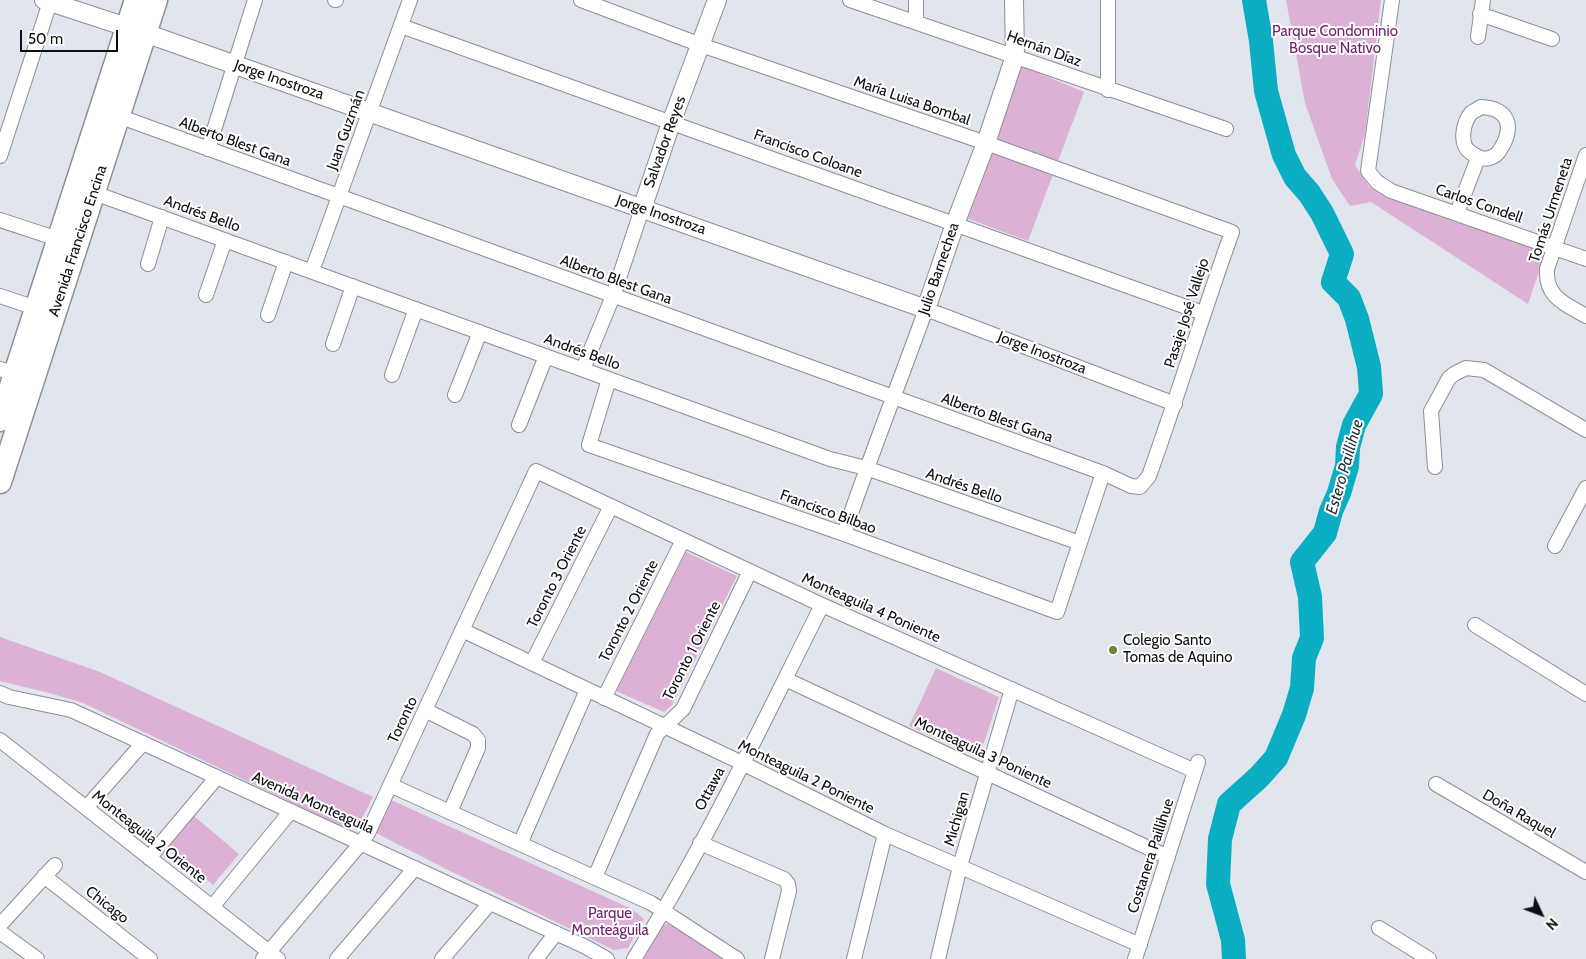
<!DOCTYPE html>
<html>
<head>
<meta charset="utf-8">
<style>
  body { margin:0 }
  #map { position:relative; width:1586px; height:959px; overflow:hidden; background:#e1e5ee; font-family:Cabin,sans-serif }
  canvas { display:block }
  .north { position:absolute; left:1516px; top:889px; width:50px; height:50px; -webkit-text-stroke:4px #fff; paint-order:stroke; rotate:133deg; font-size:14px; font-weight:700; line-height:20px; text-align:center; color:#0d0e11 }
  .north::after { content:''; display:block; margin:auto; width:18px; height:22px; background:#0d0e11; clip-path:polygon(50% 0,100% 100%,50% 72%,0 100%) }
  .scale { position:absolute; left:20px; top:30px; width:98px; height:22px; box-sizing:border-box; border:2px solid #0d0e11; border-top:0; padding-left:6px; font-size:15px; line-height:18px; white-space:nowrap; color:#0d0e11; -webkit-text-stroke:4px #fff; paint-order:stroke }
</style>
</head>
<body>
<div id="map">
<canvas width="1586" height="959"></canvas>
<div class="north">N</div>
<div class="scale">50 m</div>
</div>
<script>
const c = document.querySelector('canvas').getContext('2d');
c.lineJoin = 'round';
function paint(path, color) { c.fillStyle = color; c.fill(path, 'evenodd'); }
function stroke(path, color, width, dash) { c.strokeStyle = color; c.lineWidth = width; c.lineCap = dash ? 'butt' : 'round'; c.setLineDash(dash || []); c.stroke(path); }
function write(font, color, halo, rows, align = 'center') {
  c.font = font + ' Cabin,sans-serif'; c.lineWidth = 4; c.setLineDash([]); c.textBaseline = 'middle'; c.strokeStyle = halo; c.fillStyle = color; for (const [text, x, y, turn = 0] of rows) {
    c.save(); c.translate(x, y); c.rotate((+turn || 0) * Math.PI / 180); c.textAlign = isNaN(turn) ? turn : align; if (halo) c.strokeText(text, 0, 0); c.fillText(text, 0, 0); c.restore();
  }
}
paint(new Path2D(`
  M1286 0H1381L1365 134 1355 165 1369 186 1388 198 1546 251 1528 304 1371 202 1350 206 1332 179 1305 103Z
  M1022 66 1084 92 1028 241 966 218Z
  M686 552 737 576 672 705 664 712 616 691Z
  M0 637 100 672 373 797 358 826 345 828 83 703 53 694 0 681Z
  M936 668 999 697 979 758 909 726Z
  M391 800 632 909 644 919 628 948 614 950 446 869 374 832Z
  M194 816 239 854 213 885 168 847Z
  M667 924 673 925 725 959H640L660 927Z`), '#ddb1d6');
stroke(new Path2D(`
  M1234 959 1233 940 1218 884 1220 839 1229 804 1259 777 1276 758 1294 715 1302 688 1304 658 1312 638 1310 597 1302 562 1325 533 1331 511 1339 493 1347 466 1348 447 1354 425 1371 394 1369 367 1357 319 1349 298 1333 282 1342 254 1322 213 1309 193 1295 177 1284 155 1266 91 1261 41 1254 0`), '#0badc2', 24);
const minor = new Path2D(`
  M335 0H336
  M850 0 1226 129
  M916 0V21
  M1392 0 1368 171 1377 182 1391 191 1586 259
  M1480 14 1552 39
  M401 26 1203 313
  M1478 37 1483 0
  M1108 90V0
  M1481 107C1504 108 1514 121 1504 143 1501 148 1498 155 1492 157 1484 161 1477 157 1470 152 1459 144 1463 123 1471 113 1474 111 1478 109 1481 107Z
  M118 116 1103 473 1131 486 1140 487 1149 476C1178 395 1203 313 1232 232L986 143 701 45 581 0
  M208 149 255 0
  M1586 155 1547 269C1545 297 1565 304 1586 316
  M0 156 50 2
  M86 190 830 459 866 468 1080 543
  M1457 213 1478 158
  M0 220 64 241
  M148 264 162 217
  M312 271 410 0
  M206 295 225 240
  M0 296 36 308
  M268 315 286 262
  M333 344 353 286
  M0 369 15 374
  M583 369 613 296 642 209
  M392 375 416 309
  M609 379 589 445 844 534 1057 612 1103 473
  M455 395 480 332
  M519 425 546 356
  M1435 467 1431 411 1449 378 1454 374 1466 368 1484 370 1586 430
  M844 534C869 459 899 384 926 309L1175 404
  M1555 546 1586 488
  M1475 625 1586 694
  M462 630 742 763 885 834 1140 945
  M532 663 611 506
  M785 679 1168 857
  M0 693 9 697 71 710 586 947 607 959
  M604 698 683 540
  M425 710 473 734 478 740V748L450 812
  M0 740 278 959
  M1436 784 1586 872
  M390 785 651 903 737 959
  M86 808 143 743
  M700 843 784 879 788 884 789 891 772 959
  M520 844 587 690
  M149 858 217 777
  M44 876 150 959
  M595 877 657 734 683 709 750 571
  M212 907 291 811
  M0 925 55 865
  M1379 928 1429 959
  M0 932 37 959
  M263 959 361 843 368 833 536 471 822 605 1195 771
  M337 959 415 868
  M442 959 490 903
  M536 959 556 933
  M634 959C705 846 762 724 822 605
  M854 959 885 834
  M938 959 960 866 1012 689
  M1135 959 1198 762`);
const tertiary = new Path2D(`
  M44 0 145 33 926 309 955 224 986 143 1015 56 1014 0
  M642 209 671 123 717 0`);
const primary = new Path2D(`
  M0 420 136 0
  M0 482 156 0`);
stroke(minor, '#8b8e97', 16);
stroke(tertiary, '#8b8e97', 20);
stroke(primary, '#8b8e97', 25);
stroke(minor, '#fff', 14);
stroke(tertiary, '#fff', 18);
stroke(primary, '#fff', 22);
for (const [x, y, r, color] of [
  [1113,650,5,"#748433"]
]) { const dot = new Path2D(); dot.arc(x, y, r, 0, 2 * Math.PI); c.fillStyle = color; c.fill(dot); stroke(dot, '#fff', 2); }
write('15px', '#73206d', '#fff', [
  ["Parque Condominio",1335,32],
  ["Bosque Nativo",1335,49],
  ["Parque",610,914],
  ["Monteáguila",610,931]
]);
write('15px', '#0d0e11', '#fff', [
  ["Hernán Díaz",1044,49,20],
  ["Jorge Inostroza",279,80,19],
  ["María Luisa Bombal",912,101,19],
  ["Juan Guzmán",346,130,-70],
  ["Alberto Blest Gana",235,142,20],
  ["Salvador Reyes",665,142,-70],
  ["Francisco Coloane",808,154,20],
  ["Carlos Condell",1479,204,19],
  ["Tomás Urmeneta",1551,210,-72],
  ["Andrés Bello",202,214,20],
  ["Jorge Inostroza",661,215,19],
  ["Avenida Francisco Encina",78,241,-72],
  ["Julio Barnechea",939,269,-71],
  ["Alberto Blest Gana",616,280,20],
  ["Pasaje José Vallejo",1187,313,-72],
  ["Andrés Bello",582,352,20],
  ["Jorge Inostroza",1042,353,21],
  ["Alberto Blest Gana",997,418,20],
  ["Andrés Bello",964,486,19],
  ["Francisco Bilbao",828,512,20],
  ["Toronto 3 Oriente",557,577,-63],
  ["Monteaguila 4 Poniente",871,608,24],
  ["Toronto 2 Oriente",629,611,-63],
  ["Toronto 1 Oriente",692,651,-63],
  ["Toronto",403,720,-65],
  ["Monteaguila 3 Poniente",983,753,25],
  ["Monteaguila 2 Poniente",806,777,26],
  ["Ottawa",710,789,-62],
  ["Avenida Monteaguila",313,803,24],
  ["Doña Raquel",1519,814,30],
  ["Michigan",957,819,-74],
  ["Monteaguila 2 Oriente",149,837,38],
  ["Costanera Paillihue",1151,856,-72],
  ["Chicago",107,905,38]
]);
write('15px', '#0d0e11', '#fff', [
  ["Colegio Santo",1123,641],
  ["Tomas de Aquino",1123,658]
], 'left');
write('italic 16px', '#1a3135', '#fff', [
  ["Estero Paillihue",1345,467,-74]
]);
</script>
</body>
</html>
